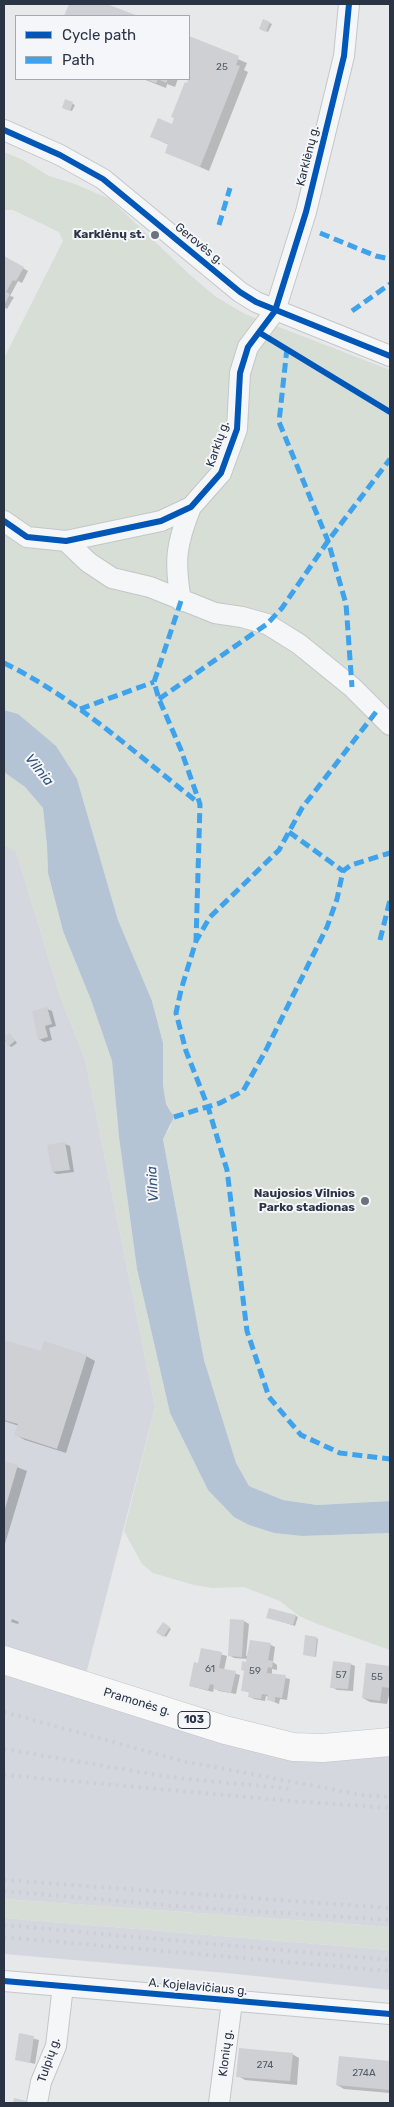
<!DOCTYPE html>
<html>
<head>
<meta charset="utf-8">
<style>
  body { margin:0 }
  #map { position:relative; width:394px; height:2107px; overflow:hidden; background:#e6e8ea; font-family:Rubik,sans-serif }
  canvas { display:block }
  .frame { position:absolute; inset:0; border:5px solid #2b3445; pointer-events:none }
  .legend { position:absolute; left:15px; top:15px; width:175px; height:65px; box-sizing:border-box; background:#f4f6f9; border:1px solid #a4a8b1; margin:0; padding:6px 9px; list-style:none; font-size:15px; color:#2b3445 }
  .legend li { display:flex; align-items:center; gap:10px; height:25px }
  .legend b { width:25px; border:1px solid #a4a8b1 }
</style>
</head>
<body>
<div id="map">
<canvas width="394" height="2107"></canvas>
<div class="frame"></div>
<ul class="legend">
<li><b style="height:6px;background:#0057b8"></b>Cycle path</li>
<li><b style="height:6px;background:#3ea3ec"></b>Path</li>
</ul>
</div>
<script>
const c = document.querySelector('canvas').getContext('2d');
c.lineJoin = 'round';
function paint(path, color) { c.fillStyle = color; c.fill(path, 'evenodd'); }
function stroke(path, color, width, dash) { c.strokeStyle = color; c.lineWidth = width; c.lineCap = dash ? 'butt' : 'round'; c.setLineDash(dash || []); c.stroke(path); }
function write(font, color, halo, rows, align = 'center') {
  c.font = font + ' Rubik,sans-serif'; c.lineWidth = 4; c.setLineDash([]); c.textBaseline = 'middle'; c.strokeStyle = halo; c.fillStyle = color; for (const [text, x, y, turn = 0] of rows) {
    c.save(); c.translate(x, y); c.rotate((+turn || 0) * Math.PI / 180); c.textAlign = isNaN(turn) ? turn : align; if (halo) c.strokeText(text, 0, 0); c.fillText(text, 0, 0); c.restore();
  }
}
paint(new Path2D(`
  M4 845 16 851 61 999 85 1059 155 1407 86 1674 4 1649Z
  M4 1673 390 1754V1927L4 1899Z
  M4 1918 390 1950V1990L226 1973 4 1954Z`), '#d4d7dd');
paint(new Path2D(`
  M4 152 23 160 49 176 75 184 110 199 190 275 216 297 245 314 390 370V1501L317 1505 283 1500 249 1486 236 1464 204 1360 163 1138 171 1126V1111L166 1104 163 1085V1043L152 1001 118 920 77 779 18 714 4 710V358L63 241 59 232 13 210H4Z
  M4 772 25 787 43 808 47 846 48 873 63 931 91 1000 112 1061 119 1137 137 1269 170 1413 208 1490 235 1517 249 1525 274 1533 302 1536 390 1533V1650L320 1625 299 1616 280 1601 244 1587 212 1588 194 1585 153 1573 142 1564 124 1531 155 1407 85 1059 61 999 16 851 4 845Z
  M4 1899 390 1927V1950L4 1918Z`), '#d6ded6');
paint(new Path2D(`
  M4 710 18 714 56 746 77 779 118 920 152 1001 163 1043V1085L166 1104 174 1117 163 1139 204 1360 236 1463 249 1486 283 1500 317 1505 390 1501V1533L302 1536 274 1533 249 1525 234 1517 208 1490 170 1413 137 1269 119 1137 112 1061 91 1000 63 931 48 873 47 846 43 808 25 787 4 772Z`), '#b4c4d5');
paint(new Path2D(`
  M70 4H104L135 16H65Z
  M264 20 272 24 268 32 262 29Z
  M189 38 247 63 244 70 248 72 209 171 166 152 169 145 152 137 172 125 191 77 189 76Z
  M143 79H178L175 87 167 84 166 88Z
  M66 101 75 105 72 111 65 109Z
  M4 257 28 271 22 283 18 281 10 296 14 297 7 309 4 307Z
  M47 1009 52 1011 56 1026 49 1028 52 1040 44 1042 39 1039Z
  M10 1035 17 1043 11 1047 4 1039Z
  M65 1144 70 1146 74 1172 57 1174 53 1172Z
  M4 1341 42 1353 86 1356 95 1361 66 1453 25 1440 16 1435 19 1426 4 1421Z
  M4 1462 27 1471 4 1547Z
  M296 1616 298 1617 295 1626 270 1618Z
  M12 1619 19 1622 18 1624 11 1622Z
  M244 1621 249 1624 246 1656 271 1645 275 1647 273 1662 277 1665V1670L272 1669V1675L290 1679 287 1700 280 1699 279 1704 269 1700V1697L266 1696 265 1701 254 1699 249 1696 250 1693 243 1690 248 1659 234 1658 229 1655Z
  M164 1624 171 1629 166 1637 158 1632Z
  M316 1638 318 1639 316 1657 304 1654Z
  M202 1649 227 1656 224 1670 240 1675 236 1694 219 1691 214 1688 213 1692 190 1686 199 1664Z
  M350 1664 355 1666 353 1691 337 1690 332 1687Z
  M367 1665 390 1667V1690L387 1704 370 1702 363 1698Z
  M20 2035 39 2040 35 2064 16 2059Z
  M292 2054 299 2058 297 2085 245 2080 238 2076Z
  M340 2057 390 2062V2093L344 2089 337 2085Z`), '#0003');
paint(new Path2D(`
  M69 4H107L138 16H64Z
  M263 19 270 22 266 32 259 29Z
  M189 36 239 56 236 65 240 66 200 167 165 153 168 144 150 137 158 118 172 124 174 118 171 117 185 82 187 83 189 77Z
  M145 79H168L166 83 158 79 156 83Z
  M65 99 73 102 70 111 62 108Z
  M4 256 24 267 16 281 13 280 6 292 10 294 4 305Z
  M47 1007 52 1024 45 1026 48 1037 38 1040 32 1011Z
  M10 1033 15 1041 8 1047 4 1037Z
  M65 1142 70 1170 52 1172 47 1145Z
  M4 1340 41 1351 44 1341 87 1355 57 1449 14 1435 18 1424 4 1420Z
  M4 1461 18 1465 4 1512Z
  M269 1608 296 1615 293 1625 266 1618Z
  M230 1619 244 1620 242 1657 228 1656Z
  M163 1622 170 1627 163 1637 156 1632Z
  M305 1635 317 1637 315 1657 303 1655Z
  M250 1640 271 1643 268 1660 273 1661 272 1668 268 1667 267 1673 286 1675 282 1698 275 1697V1702L267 1700 268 1695 262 1694 261 1699 248 1697 249 1692 241 1691 244 1671 241 1670 242 1661 246 1662Z
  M201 1648 222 1652 219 1668 236 1671 231 1693 213 1689 214 1685 210 1684 208 1690 189 1686 194 1662 198 1663Z
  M333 1661 351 1663 348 1689 330 1688Z
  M366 1663 390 1666V1688L382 1687 380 1701 362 1698Z
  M19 2033 34 2036 30 2063 15 2060Z
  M239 2048 293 2053 290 2081 236 2077Z
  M339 2056 390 2061V2090L336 2085Z
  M14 2098 30 2102V2103H13Z`), '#ced0d3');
const street = new Path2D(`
  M4 130 60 155 103 179 240 292 256 302 390 356
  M4 521 27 537 66 541 161 521 191 507 221 473 237 429 240 373 248 347 275 311 306 212 344 56 349 4
  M66 541 88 562 112 578 150 587 215 613 242 617 267 624 299 644 352 687 390 725
  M181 601C174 561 176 544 191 507
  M4 1981 390 2014
  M37 2103 41 2082 56 2046 63 1986
  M219 2103 232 2002`);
const primary = new Path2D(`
  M4 1660 225 1730 293 1747 323 1748 390 1742`);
stroke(street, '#c4c6c8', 22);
stroke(primary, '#c2c5c8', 29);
stroke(street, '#f5f6f7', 20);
stroke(primary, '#f8f8f8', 28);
stroke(new Path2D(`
  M4 1712 182 1761 363 1795 390 1797
  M4 1749 169 1777 291 1789
  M4 1775 291 1801 390 1808
  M4 1880 390 1908
  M4 1891 175 1906 390 1920
  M4 1925 390 1960
  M4 1937 390 1971`), '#cecfd2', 4, [2.5, 5]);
stroke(new Path2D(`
  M219 225 230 188
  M320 233 376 256 390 259
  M352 311 390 284
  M287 348 279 422 328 541 346 604 352 687
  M181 601 154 682 159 699 181 750 200 804 196 941
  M4 663C76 698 137 755 200 804
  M159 699 267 624 282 608 328 541 390 459
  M80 709 154 682
  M376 712 302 808 279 850 210 917 196 941 181 990 176 1013 186 1051 208 1107 227 1170 247 1331 269 1397 301 1435 340 1453 390 1459
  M289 832 343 871
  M380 940 390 900
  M174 1117 220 1103 243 1091 266 1050 327 927 337 899 343 871 351 865 390 853`), '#3ea3ec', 5, [10, 5]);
stroke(new Path2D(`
  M4 130 60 155 103 179 240 292 256 302 390 356
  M260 333 390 412
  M4 521 27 537 66 541 161 521 191 507 221 473 237 429 240 373 248 347 275 311 306 212 344 56 349 4
  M4 1981 390 2014`), '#0057b8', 6);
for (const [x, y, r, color] of [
  [155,235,5,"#6c737f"],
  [365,1201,5,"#6c737f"]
]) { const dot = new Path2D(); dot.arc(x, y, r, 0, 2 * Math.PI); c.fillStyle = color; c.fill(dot); stroke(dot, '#f4f6f9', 2); }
write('10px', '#545c69', null, [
  ["25",222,67],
  ["61",210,1669],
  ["59",255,1671],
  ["57",341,1675],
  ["55",377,1677],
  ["274",265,2065],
  ["274A",364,2073]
]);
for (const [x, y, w] of [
  [194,1720,32]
]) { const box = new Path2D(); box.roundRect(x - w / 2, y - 8.5, w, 17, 4); c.fillStyle = '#f4f6f9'; c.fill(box); stroke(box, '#2b3445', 1); }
write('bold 11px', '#2b3445', null, [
  ["103",194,1720]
]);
write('12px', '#2b3445', '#f4f6f9', [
  ["Karklėnų g.",308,156,-76],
  ["Gerovės g.",199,244,39],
  ["Karklų g.",218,444,-71],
  ["Pramonės g.",137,1702,17],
  ["A. Kojelavičiaus g.",198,1987,5],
  ["Klonių g.",226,2053,-83],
  ["Tulpių g.",49,2060,-71]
]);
write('bold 12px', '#2b3445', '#f4f6f9', [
  ["Karklėnų st.",145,235],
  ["Naujosios Vilnios",355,1194],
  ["Parko stadionas",355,1208]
], 'right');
write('italic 14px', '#34527a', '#f4f6f9', [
  ["Vilnia",39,770,51],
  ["Vilnia",153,1184,-93]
]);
</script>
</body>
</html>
